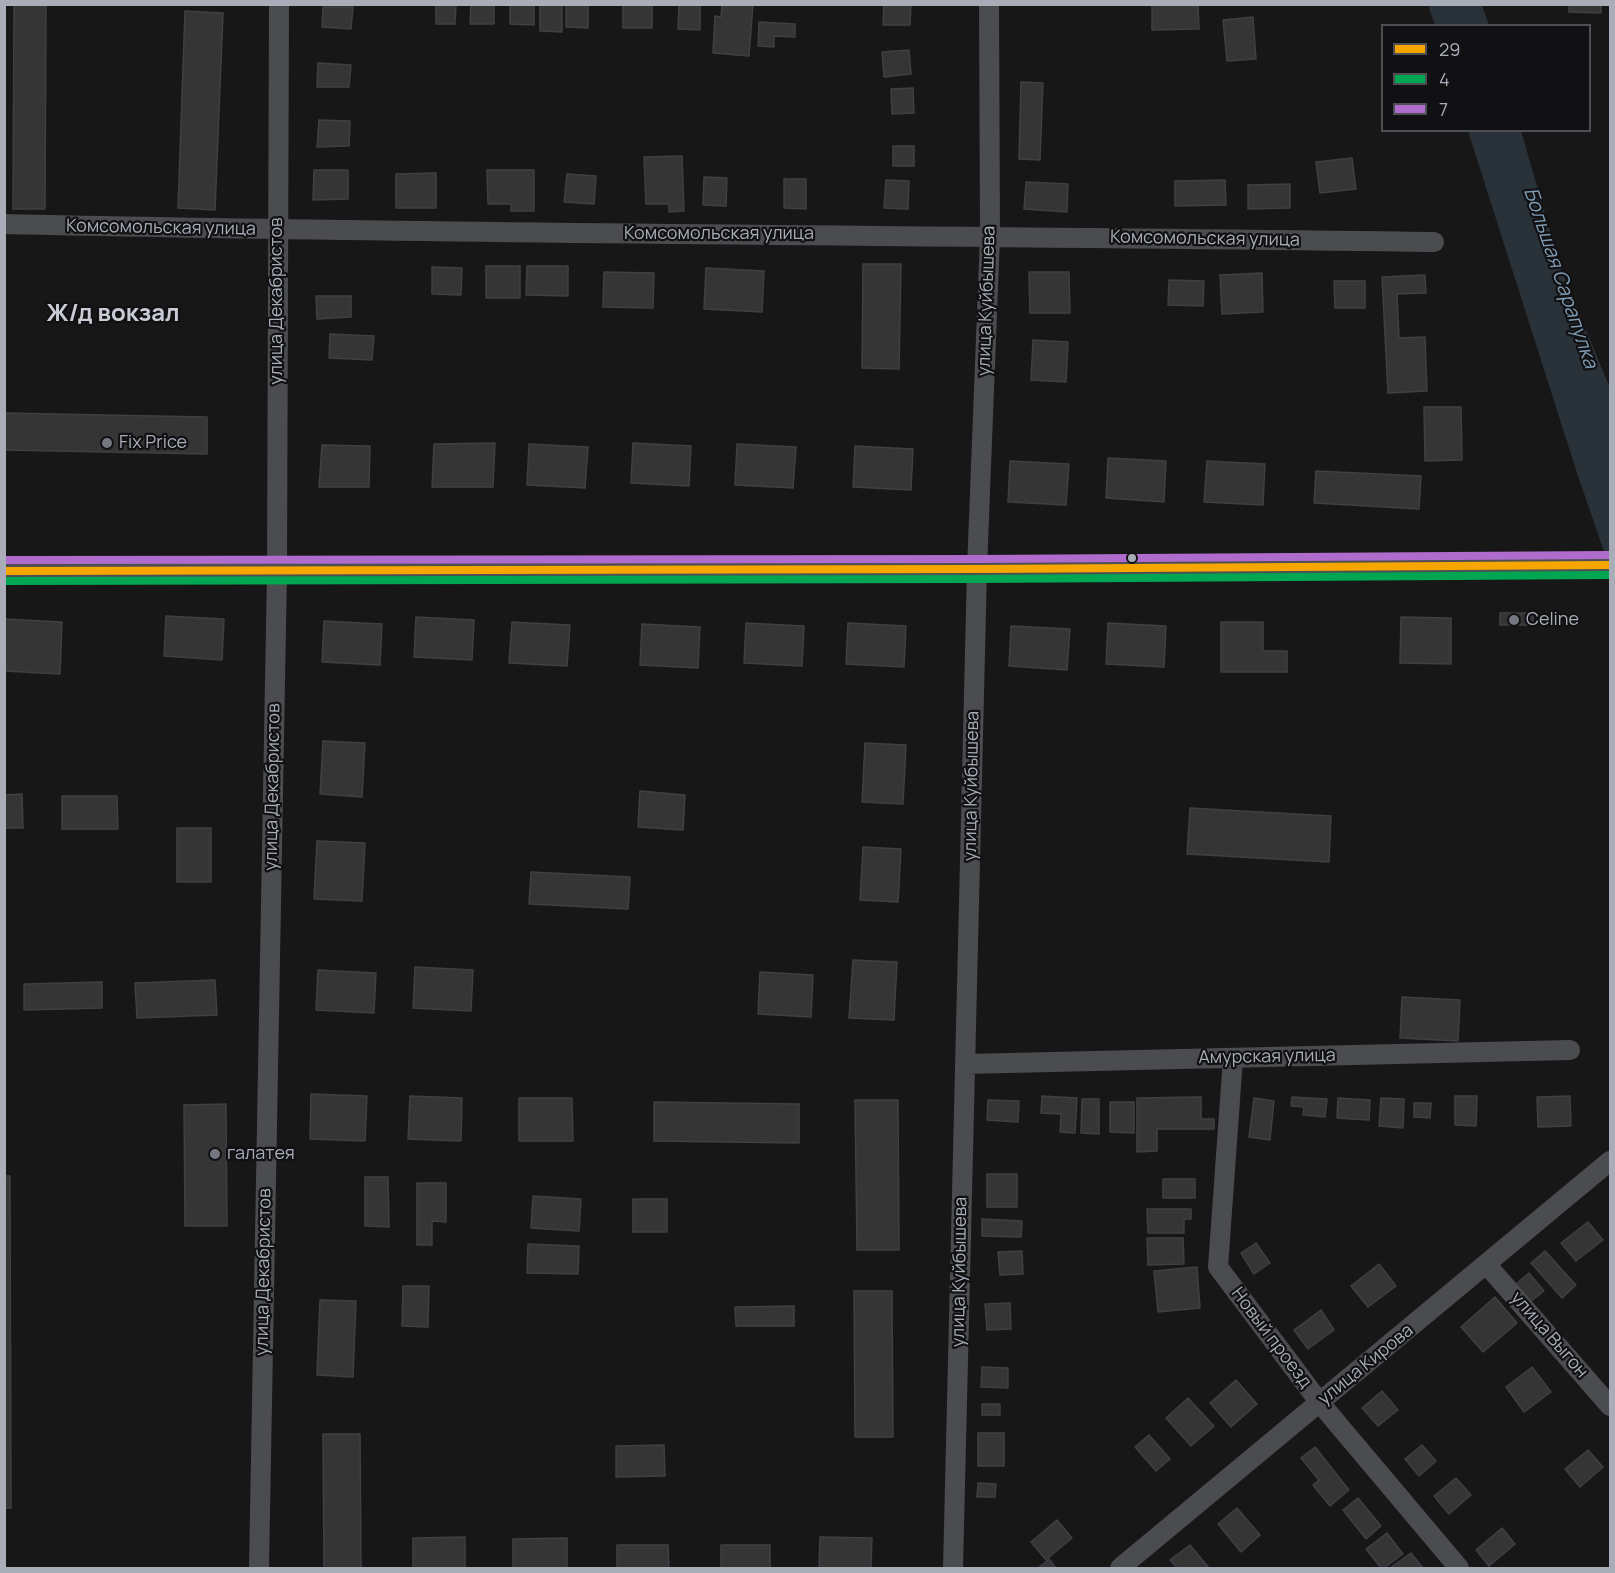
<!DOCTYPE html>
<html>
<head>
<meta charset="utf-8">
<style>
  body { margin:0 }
  #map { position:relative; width:1615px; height:1573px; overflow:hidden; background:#171717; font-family:Manrope,sans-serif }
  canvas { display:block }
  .frame { position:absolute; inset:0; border:6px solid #a8adb8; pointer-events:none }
  .legend { position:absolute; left:1381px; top:24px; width:210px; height:108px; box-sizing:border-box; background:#111113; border:2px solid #4d4f55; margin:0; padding:8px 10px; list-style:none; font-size:18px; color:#a8adb8 }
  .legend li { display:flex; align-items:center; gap:12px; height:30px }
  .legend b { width:30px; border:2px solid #4d4f55 }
</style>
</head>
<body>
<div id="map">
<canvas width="1615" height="1573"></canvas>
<div class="frame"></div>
<ul class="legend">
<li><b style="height:8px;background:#f7a600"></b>29</li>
<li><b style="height:8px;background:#00a651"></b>4</li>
<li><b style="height:8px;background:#b06ccc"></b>7</li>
</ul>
</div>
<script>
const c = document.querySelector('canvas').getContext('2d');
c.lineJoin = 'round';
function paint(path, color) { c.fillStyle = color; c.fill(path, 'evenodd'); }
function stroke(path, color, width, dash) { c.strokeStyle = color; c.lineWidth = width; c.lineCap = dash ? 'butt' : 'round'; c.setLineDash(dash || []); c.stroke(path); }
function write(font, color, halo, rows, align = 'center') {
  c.font = font + ' Manrope,sans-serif'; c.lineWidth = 4.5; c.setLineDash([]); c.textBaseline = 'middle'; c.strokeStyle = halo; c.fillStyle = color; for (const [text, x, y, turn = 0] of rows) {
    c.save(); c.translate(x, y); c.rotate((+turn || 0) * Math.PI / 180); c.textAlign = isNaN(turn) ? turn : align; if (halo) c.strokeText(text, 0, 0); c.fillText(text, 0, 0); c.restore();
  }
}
paint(new Path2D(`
  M1428 5H1482L1489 25H1435Z
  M1468 131H1521L1562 272 1610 388V569L1577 473Z`), '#2a3239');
const building = new Path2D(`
  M14 4H46L45 209H13Z
  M436 4H456L455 24H436Z
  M471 4H494V24H470Z
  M510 4H534V25L510 24Z
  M540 4H562V32L540 31Z
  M566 4H588V28L566 27Z
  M623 4H652V28H623Z
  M679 4H700V30L678 29Z
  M722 4H753L749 56 713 53 715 16 721 17Z
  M884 4H911L910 25H883Z
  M1152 4H1198L1199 29 1152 30Z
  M1569 4H1601V13L1569 12Z
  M323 7H353L351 29 322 27Z
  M185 11 223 13 215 210 178 208Z
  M1253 17 1256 59 1227 61 1223 20Z
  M759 22 795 24V37L774 36V47L758 46Z
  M909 50 911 74 884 77 882 52Z
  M318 63 351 65 349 87H317Z
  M1021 82 1043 83 1040 160 1019 159Z
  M913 88 914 113 892 114 891 89Z
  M319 120 350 121 349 146 317 147Z
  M893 146H914V166H893Z
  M682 156 684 211 669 212V204H646L644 157Z
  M1352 158 1356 189 1320 193 1316 162Z
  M314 170H348V199L313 200Z
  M487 170H534V211H511V204H488Z
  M436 173V208H396V174Z
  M567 174 596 176 594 204 564 202Z
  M704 177 727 178 726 206 703 205Z
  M784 179H806V209L784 208Z
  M886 180 909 181 908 209 884 208Z
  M1225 180 1226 205 1175 206V181Z
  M1026 182 1068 184 1067 212 1024 209Z
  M1290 184V208L1248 209V185Z
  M863 264H901L899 369 862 368Z
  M486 266H520V298H486Z
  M527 266H568V296L526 295Z
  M432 267 462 268 461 295 432 294Z
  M706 268 764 271 762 312 704 309Z
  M604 272 654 273 653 308 603 307Z
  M1029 272H1069L1070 313H1030Z
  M1262 273 1263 312 1222 314 1220 275Z
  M1425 275 1426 293 1397 294 1399 338 1425 337 1427 391 1388 393 1382 277Z
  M1169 280 1204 281 1203 306 1168 305Z
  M1334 281H1365V308H1335Z
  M316 296H351V317L317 319Z
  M330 334 374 336 372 360 329 358Z
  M1033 340 1068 342 1066 382 1031 380Z
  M1424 407H1461L1462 460 1425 461Z
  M4 413 207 417V454L4 450Z
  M495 443 493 487H432L434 444Z
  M633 443 691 446 689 486 631 483Z
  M529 444 588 447 585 488 527 485Z
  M737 444 796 447 793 488 735 485Z
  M322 445 370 446 369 487H319Z
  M855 446 913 449 911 490 853 487Z
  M1108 458 1166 461 1164 502 1106 498Z
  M1010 461 1069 464 1066 505 1008 502Z
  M1207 461 1265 464 1263 505 1204 502Z
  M1316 471 1421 476 1419 509 1314 503Z
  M1500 613H1533V625H1500Z
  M166 616 224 619 222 660 164 656Z
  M416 617 474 620 472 660 414 657Z
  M1401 617 1451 618V664L1400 663Z
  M4 619 62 622 60 674 4 671Z
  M324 621 382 624 380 665 322 662Z
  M512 622 570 625 567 666 509 663Z
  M1221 622H1263V651H1287V672H1221Z
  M746 623 804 626 802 666 744 663Z
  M848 623 906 626 904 667 846 664Z
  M1108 623 1166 626 1164 667 1106 664Z
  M642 624 700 627 698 668 640 665Z
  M1011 626 1070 629 1067 670 1009 666Z
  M323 741 365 743 362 797 320 794Z
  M865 743 906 745 903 804 862 802Z
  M640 791 685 795 683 830 638 827Z
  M22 794 23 828H4V795Z
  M62 796H117L118 829H62Z
  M1190 808 1331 816 1329 862 1187 854Z
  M177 828H211V882H177Z
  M317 841 365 843 362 901 314 899Z
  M863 847 901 849 898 902 860 900Z
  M531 872 630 877 628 909 529 904Z
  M853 960 897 962 894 1020 849 1018Z
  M415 967 473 970 471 1011 413 1008Z
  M318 970 376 973 374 1013 316 1010Z
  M760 972 813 975 811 1017 758 1014Z
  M215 980 217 1015 137 1018 135 983Z
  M102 982V1008L24 1010V984Z
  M1402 997 1460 1000 1458 1041 1400 1038Z
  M311 1094 367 1096 365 1141 310 1139Z
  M410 1096 462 1098 461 1141 408 1139Z
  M1042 1096 1077 1098 1075 1133 1060 1132 1061 1114 1041 1113Z
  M1455 1096H1477L1476 1126 1455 1125Z
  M1570 1096 1571 1126 1538 1127 1537 1097Z
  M1201 1097V1119H1214V1129H1157V1151L1137 1152V1098Z
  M1292 1097 1327 1099 1325 1117 1303 1115 1304 1107 1291 1106Z
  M519 1098H572L573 1141H519Z
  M1254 1098 1274 1101 1270 1140 1249 1137Z
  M1338 1098 1370 1100 1369 1120 1337 1118Z
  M1381 1098 1404 1099 1403 1128 1379 1126Z
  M1082 1099H1099V1134L1081 1133Z
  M855 1100H898L899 1250H857Z
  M988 1100 1019 1101 1018 1122 987 1120Z
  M654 1102 799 1104V1143L654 1141Z
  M1110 1102H1134V1133L1110 1132Z
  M1414 1103H1431L1430 1118 1414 1117Z
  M226 1104 227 1226H185L184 1105Z
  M987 1174H1017V1207H987Z
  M4 1176H10L11 1508H4Z
  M365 1177H388L389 1227 365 1226Z
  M1163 1179H1195V1198H1163Z
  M417 1183H446V1222L432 1221V1245H417Z
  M533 1196 581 1199 579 1231 531 1228Z
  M633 1199H667V1232H633Z
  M1147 1209H1191V1219H1184V1233H1148Z
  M982 1219 1022 1221 1021 1237 982 1236Z
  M1588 1222 1603 1240 1576 1261 1561 1243Z
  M1147 1238H1183L1184 1264 1148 1265Z
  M1256 1243 1270 1263 1254 1274 1241 1253Z
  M528 1244 579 1246 578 1274 527 1273Z
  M1022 1251 1023 1274 1000 1275 998 1252Z
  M1545 1251 1576 1285 1562 1298 1531 1263Z
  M1379 1264 1396 1286 1368 1307 1351 1286Z
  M1197 1267 1200 1308 1158 1312 1154 1271Z
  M1529 1273 1544 1291 1530 1302 1515 1285Z
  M403 1286H429L428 1327 402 1326Z
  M854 1291H892L893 1437H855Z
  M1495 1297 1517 1323 1483 1352 1461 1327Z
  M320 1300 356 1301 353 1377 317 1375Z
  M1010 1303 1011 1329 987 1330 985 1304Z
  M794 1306V1326H736L735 1307Z
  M1321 1310 1334 1330 1308 1349 1294 1330Z
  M982 1367 1008 1368V1388L981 1387Z
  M1532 1367 1551 1392 1524 1412 1506 1387Z
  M1236 1380 1257 1404 1231 1427 1210 1403Z
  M1382 1391 1398 1410 1378 1426 1362 1408Z
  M1188 1398 1214 1426 1191 1446 1166 1418Z
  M982 1404H1000V1415H982Z
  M978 1433H1004V1466H978Z
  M323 1434H360L361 1568H324Z
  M1149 1435 1170 1459 1156 1471 1135 1447Z
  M664 1445 665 1476 616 1477V1446Z
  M1422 1445 1436 1461 1419 1476 1405 1459Z
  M1315 1447 1349 1490 1330 1506 1313 1485 1319 1480 1301 1458Z
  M1588 1450 1603 1467 1580 1487 1565 1469Z
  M1456 1478 1471 1495 1449 1514 1434 1496Z
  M978 1483 996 1484 995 1497H977Z
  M1358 1498 1381 1526 1366 1539 1343 1510Z
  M1237 1508 1260 1535 1241 1552 1218 1524Z
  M1057 1520 1072 1538 1048 1558 1056 1568H1038L1047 1561 1031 1542Z
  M1502 1528 1515 1544 1489 1566 1476 1550Z
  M1387 1533 1403 1554 1384 1568H1381L1366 1549Z
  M465 1537V1568H413V1538Z
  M820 1537 872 1538 871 1568H819Z
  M567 1538V1568H513V1539Z
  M617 1545H668L669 1568H617Z
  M721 1545H770V1568H721Z
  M1190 1545 1209 1568H1177L1170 1560Z
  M1411 1553 1423 1568H1390Z`);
paint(building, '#353536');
stroke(building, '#3f4043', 1.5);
stroke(new Path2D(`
  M4 224C481 235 958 235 1434 242
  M1233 1058 1218 1267 1320 1403 1459 1568
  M965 1064 1570 1050
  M1487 1265 1610 1406
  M259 1568 277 571 279 4
  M953 1568 977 569 990 236 989 4
  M1120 1568 1610 1161`), '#4b4c50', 20);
stroke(new Path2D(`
  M4 571 977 569 1610 565`), '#4d4f52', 24);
stroke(new Path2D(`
  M4 571 977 569 1610 565`), '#f7a600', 8);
stroke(new Path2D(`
  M4 581 977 579 1610 575`), '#00a651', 8);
stroke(new Path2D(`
  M4 560 977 559 1610 555`), '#b06ccc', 8);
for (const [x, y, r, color] of [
  [107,443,6,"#757880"],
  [1132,558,5,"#a8adb8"],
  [1514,620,6,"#757880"],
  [215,1154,6,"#757880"]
]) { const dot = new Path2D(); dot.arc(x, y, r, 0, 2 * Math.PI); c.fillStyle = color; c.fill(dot); stroke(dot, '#111113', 2); }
write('18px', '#a8adb8', '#111113', [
  ["Комсомольская улица",161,228,1],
  ["Комсомольская улица",719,234],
  ["Комсомольская улица",1205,239,1],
  ["улица Декабристов",277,301,-90],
  ["улица Куйбышева",987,301,-88],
  ["улица Куйбышева",972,786,-89],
  ["улица Декабристов",273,787,-89],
  ["Амурская улица",1267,1057,-1],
  ["улица Декабристов",264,1272,-89],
  ["улица Куйбышева",960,1272,-89],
  ["улица Выгон",1549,1335,49],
  ["Новый проезд",1271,1338,53],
  ["улица Кирова",1366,1365,-39]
]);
write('18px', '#a8adb8', '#111113', [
  ["Fix Price",119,443],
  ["Celine",1526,620],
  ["галатея",227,1154]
], 'left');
write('italic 20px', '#7f9bb3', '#111113', [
  ["Большая Сарапулка",1560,278,71]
]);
write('bold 24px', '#c9ccd4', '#111113', [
  ["Ж/д вокзал",113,314]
]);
</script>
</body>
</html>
